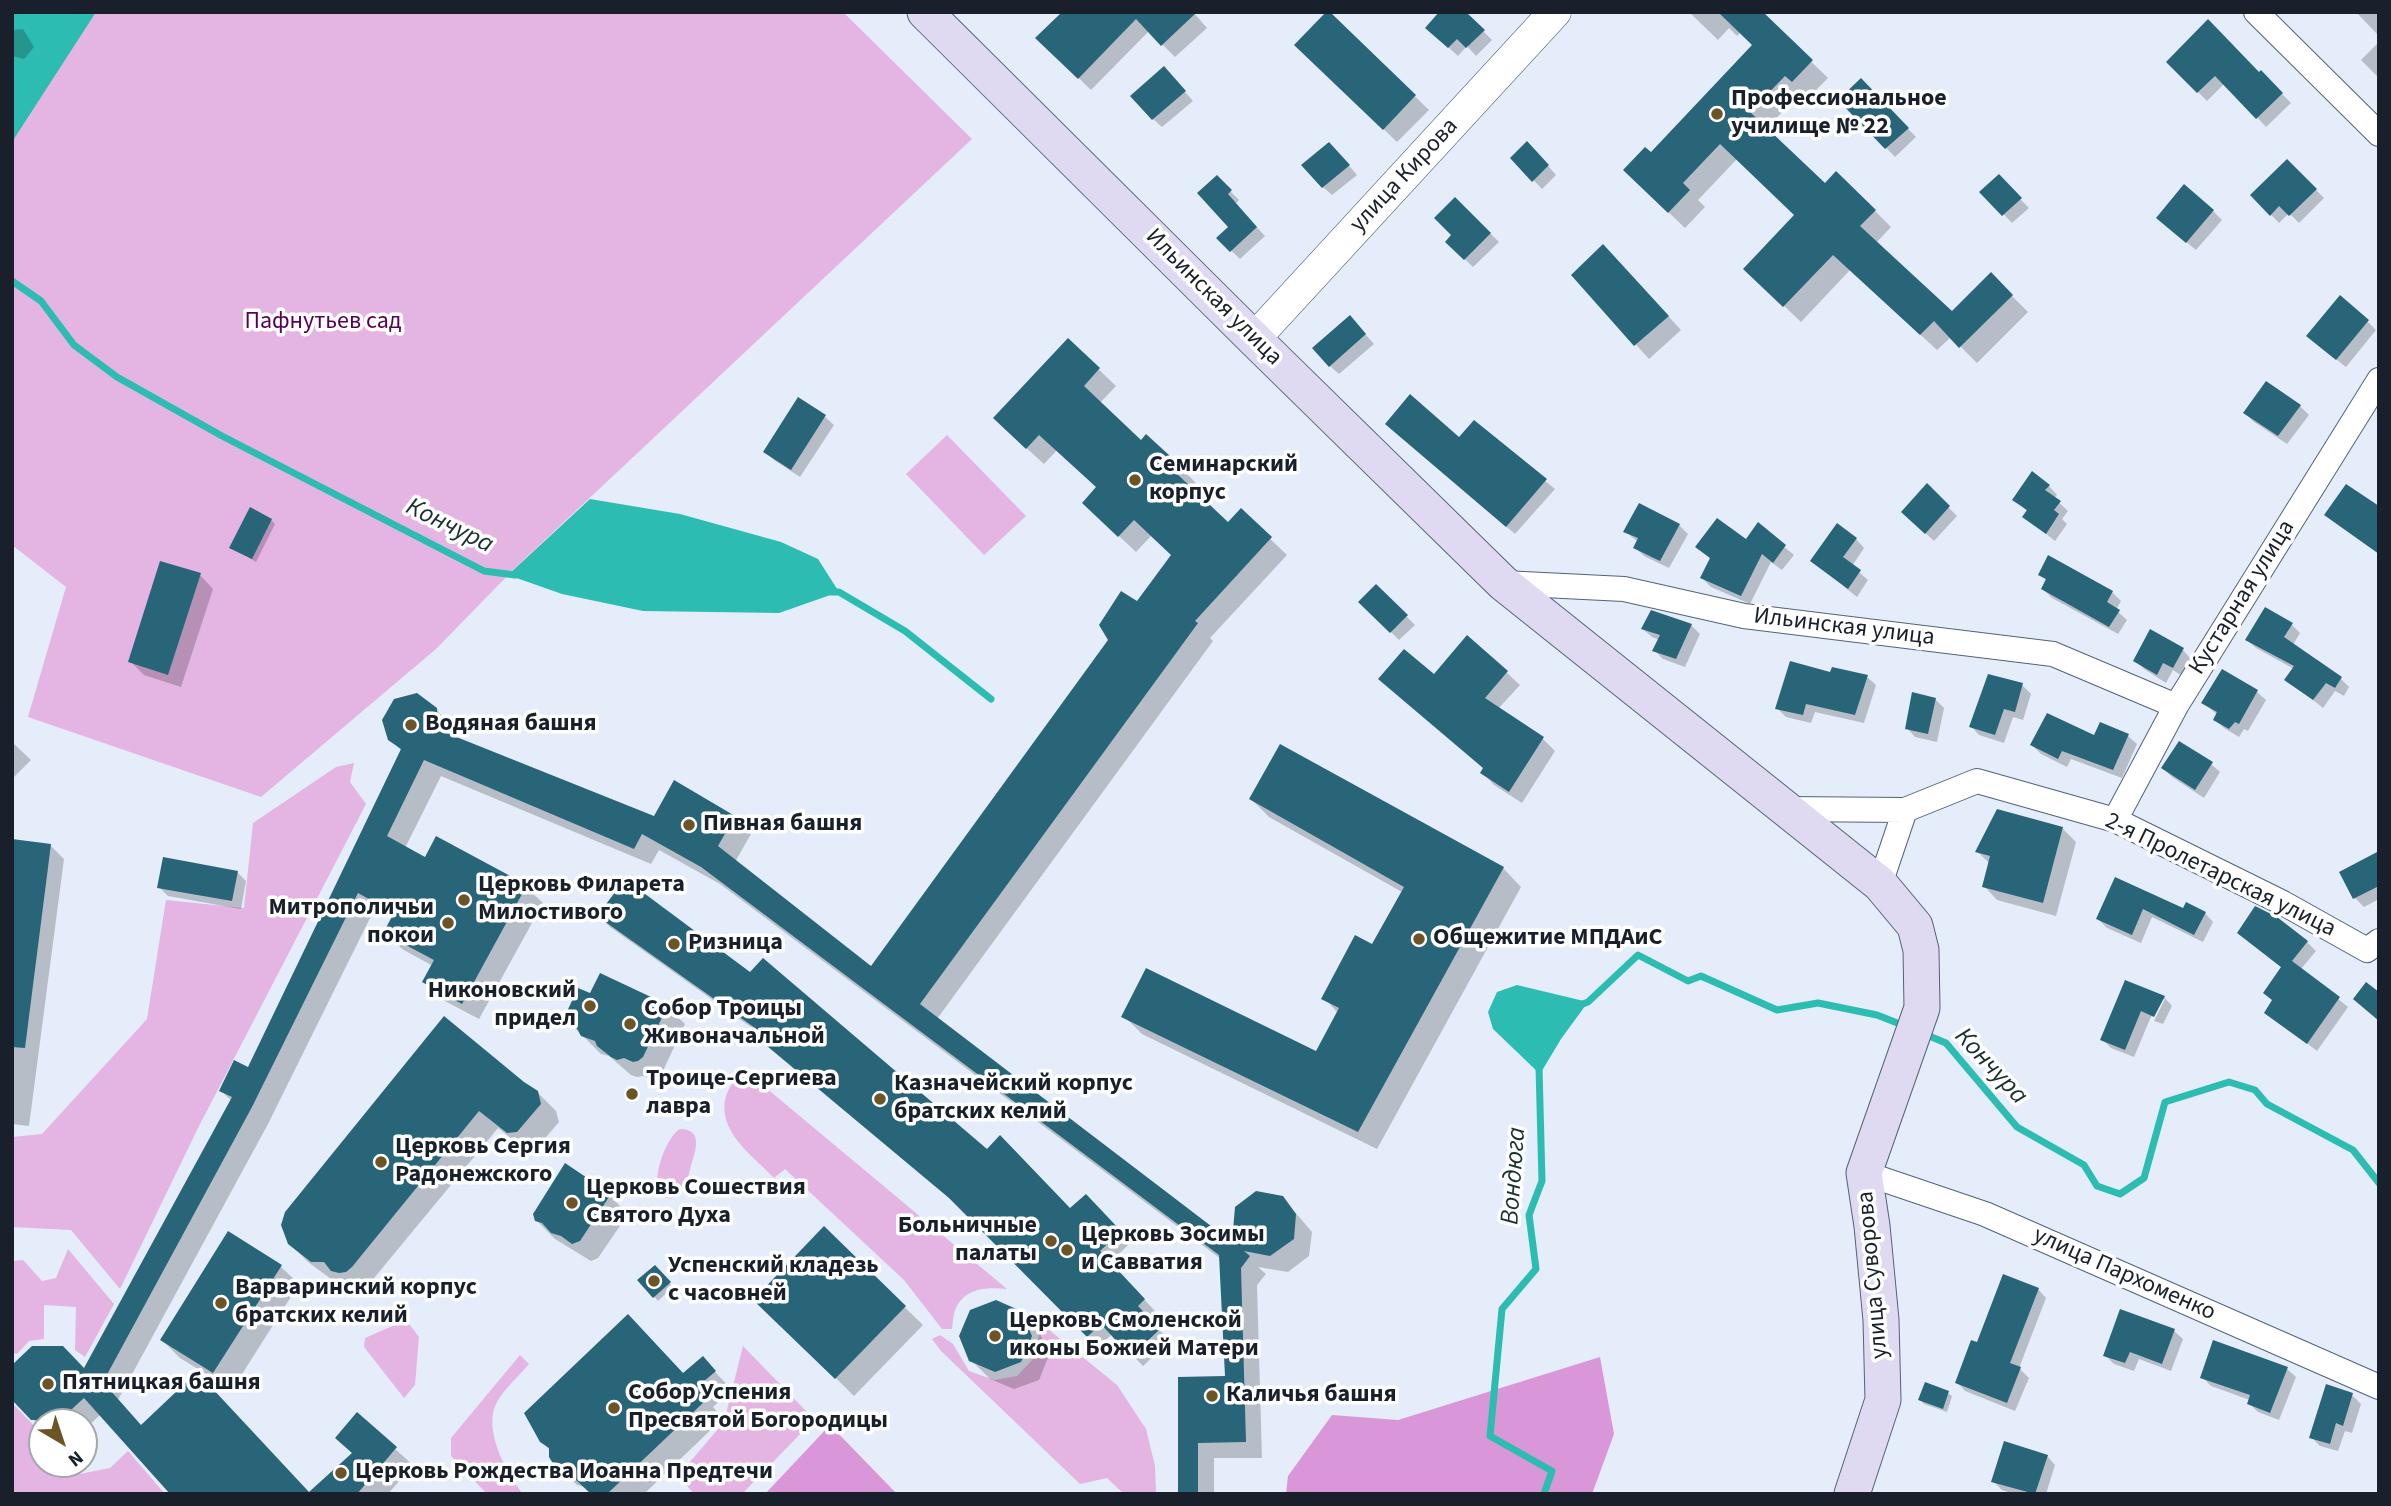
<!DOCTYPE html>
<html>
<head>
<meta charset="utf-8">
<style>
  body { margin:0 }
  #map { position:relative; width:2391px; height:1506px; overflow:hidden; background:#e4edf9; font-family:"Source Sans 3",sans-serif }
  canvas { display:block }
  .frame { position:absolute; inset:0; border:14px solid #19202b; pointer-events:none }
  .north { position:absolute; left:28px; top:1408px; width:70px; height:70px; box-sizing:border-box; background:#fff; border:2px solid #a3a6aa; border-radius:50%; rotate:141deg; font-size:19px; font-weight:700; line-height:28px; text-align:center; color:#19202b }
  .north::after { content:''; display:block; margin:auto; width:24px; height:32px; background:#6b5524; clip-path:polygon(50% 0,100% 100%,50% 72%,0 100%) }
</style>
</head>
<body>
<div id="map">
<canvas width="2391" height="1506"></canvas>
<div class="frame"></div>
<div class="north">N</div>
</div>
<script>
const c = document.querySelector('canvas').getContext('2d');
c.lineJoin = 'round';
function paint(path, color) { c.fillStyle = color; c.fill(path, 'evenodd'); }
function stroke(path, color, width, dash) { c.strokeStyle = color; c.lineWidth = width; c.lineCap = dash ? 'butt' : 'round'; c.setLineDash(dash || []); c.stroke(path); }
function write(font, color, halo, rows, align = 'center') {
  c.font = font + ' "Source Sans 3",sans-serif'; c.lineWidth = 7; c.setLineDash([]); c.textBaseline = 'middle'; c.strokeStyle = halo; c.fillStyle = color; for (const [text, x, y, turn = 0] of rows) {
    c.save(); c.translate(x, y); c.rotate((+turn || 0) * Math.PI / 180); c.textAlign = isNaN(turn) ? turn : align; if (halo) c.strokeText(text, 0, 0); c.fillText(text, 0, 0); c.restore();
  }
}
paint(new Path2D(`
  M12 12H843L972 139 515 568 436 649 261 797 28 717 66 587 12 545Z
  M947 435 1026 516 984 555 906 474Z
  M354 763 350 782 366 804 198 1128 120 1289 71 1230 12 1227V1137L42 1134 147 1019 166 900 244 908 253 823 336 767Z
  M740 1070 765 1087 1007 1289C989 1287 967 1287 957 1306 953 1312 953 1322 952 1329H942L904 1280 785 1169 774 1178C754 1157 719 1133 725 1100 727 1090 735 1079 740 1070Z
  M680 1129C703 1129 696 1150 691 1165 689 1173 687 1184 682 1191 679 1196 675 1199 668 1198 644 1193 666 1136 680 1129Z
  M68 1249 114 1304 85 1357 75 1350 76 1307 44 1305V1339L29 1341 17 1354 14 1353 12 1261 23 1260 42 1281 56 1278Z
  M1032 1316 1117 1385 1146 1429 1155 1466 1156 1494H1124L1107 1478 1080 1484 941 1351 932 1339 940 1335 953 1344 969 1371 994 1380 1017 1376 1033 1359 1039 1335Z
  M406 1320 419 1337 415 1385 404 1398 364 1347 365 1338Z
  M743 1346 807 1412 809 1420 807 1427 742 1494H694L682 1480 683 1470 724 1422Z
  M520 1355 529 1364C519 1376 505 1388 497 1402 482 1428 506 1473 523 1494H487L451 1456V1438Z
  M12 1403 42 1434V1464H70L80 1474 110 1468 128 1451 165 1494H12Z`), '#e4b4e3');
paint(new Path2D(`
  M1600 1357 1614 1434 1592 1494H1286L1288 1476 1332 1415 1398 1420Z
  M830 1425 897 1494H765Z`), '#d997d9');
paint(new Path2D(`
  M12 12H96L12 142Z
  M590 499 680 514 781 542 818 559 839 592 779 613 643 611 562 594 508 575Z
  M1517 985 1588 1002 1561 1039 1540 1074 1493 1029 1488 1012 1497 992Z`), '#2dbcb2');
paint(new Path2D(`
  M1064 12H1193L1207 28 1175 57 1149 31 1091 90 1038 38Z
  M1328 12 1429 110 1397 142 1296 45Z
  M1464 12 1492 40 1476 56 1467 46 1458 56 1436 36Z
  M1689 12H1760L1828 78 1809 97 1803 90 1766 129 1825 185 1875 211 1891 227 1876 243 1952 314 1991 275 2028 312 1977 363 1951 337 1937 350 1850 270 1801 322 1762 285 1796 215 1737 159 1698 200 1705 207 1685 228 1642 187 1651 155 1754 45 1741 32 1737 36 1729 28 1718 40Z
  M2356 12H2379V32L2377 34Z
  M23 29 34 47 24 59 12 56V30Z
  M2379 42V78L2361 60Z
  M2168 62 2261 73 2291 103 2266 127 2225 83 2207 101Z
  M1172 77 1193 101 1162 127 1153 119Z
  M1861 80 1916 137 1895 157 1840 100Z
  M1536 152 1556 175 1542 189 1512 158Z
  M1338 153 1357 175 1332 195 1323 187Z
  M2287 161 2324 198 2299 223 2289 213 2279 223 2252 195Z
  M1998 177 2029 208 2012 223 1982 192Z
  M1217 178 1239 200 1235 204 1265 236 1240 259 1218 238 1230 227Z
  M1455 199 1499 242 1473 267 1447 242 1453 235Z
  M2213 211 2222 220 2196 250 2167 226Z
  M1617 260 1681 330 1649 359 1573 275Z
  M2367 321 2376 330 2346 367 2318 345Z
  M1358 326 1374 344 1339 374 1330 366Z
  M1068 340 1116 386 1099 404 1141 442 1180 467 1196 483 1190 490 1228 525 1241 511 1287 555 1210 638 1213 641 937 1019 1233 1245 1282 1197 1312 1232 1309 1256 1288 1272 1258 1267 1266 1274 1257 1285 1262 1458H1214V1494H1180V1379L1227 1378 1221 1259 720 884 659 850 651 864 441 776 405 848 426 859 437 838 526 887 543 903 479 1019 441 999 424 982 433 966 402 949 385 932 393 918 375 908 268 1124 118 1400 142 1427 310 1494 353 1454 357 1415 413 1465 388 1494H172L101 1414 84 1430V1422H42V1428L12 1398 84 1370 232 1101 221 1091 249 1069 402 751 390 739 435 709 453 726 454 738 654 818 675 783 734 818 751 834 735 862 871 969 1172 555 1151 536 1136 552 1101 519 1098 488 1057 450 1044 464 1012 435Z
  M2266 384 2300 406 2309 415 2287 444 2254 422 2245 413Z
  M825 417 834 425 800 477 774 460 766 452Z
  M1474 422 1555 489 1515 534 1396 433 1459 440Z
  M1927 486 1957 516 1934 541 1903 512Z
  M2049 486 2057 495 2054 498 2068 511 2062 519 2067 524 2055 541 2025 517 2028 512 2014 499Z
  M271 520 275 524 256 562 231 547Z
  M1679 525 1688 534 1669 568 1644 556 1636 548 1638 542 1626 532Z
  M1758 525 1794 555 1782 570 1771 562 1750 604 1711 587 1702 578 1711 559 1698 547 1746 541Z
  M1856 539 1864 548 1852 566 1868 580 1857 597 1812 561Z
  M200 575 213 589 181 687 144 675 130 661Z
  M2041 575 2112 592 2121 601 2116 610 2127 620 2118 634 2052 598 2043 589 2047 581Z
  M1376 586 1415 625 1399 640 1361 602Z
  M1652 612 1691 625 1700 634 1685 667 1663 659 1654 650 1659 640 1652 637 1643 629Z
  M2292 625 2300 633 2293 645 2341 679 2349 687 2344 696 2335 691 2323 708 2287 679 2294 669 2256 648 2247 640Z
  M1468 637 1520 685 1498 709 1543 739 1555 751 1522 803 1494 785 1482 772 1484 769 1434 677Z
  M2183 650 2191 659 2182 676 2173 670 2166 683 2144 669 2136 661Z
  M2223 672 2257 692 2266 700 2248 731 2244 729 2239 737 2224 728 2215 720 2218 715 2203 703Z
  M1831 674 1867 677 1876 685 1864 723 1815 712 1811 723 1786 717 1777 708Z
  M2022 685 2031 694 2023 720 2013 717 2004 743 1979 735 1971 726Z
  M1935 699 1944 708 1937 742 1915 737 1907 728Z
  M2128 736 2137 744 2122 778 2071 759 2067 767 2041 754 2032 745Z
  M12 742 31 760 12 779Z
  M2211 764 2220 772 2204 798 2172 777 2163 768Z
  M1251 799 1503 868 1521 887 1377 1149 1142 1034 1124 1016 1317 1053 1338 1013 1324 998 1372 946 1402 892 1269 817Z
  M2063 829 2076 842 2056 916 1997 900 1984 886 1990 864 1977 851Z
  M12 841 51 846 64 859 29 1126 12 1124Z
  M2379 856V899L2364 907 2355 898 2342 873Z
  M237 872 246 881 241 909 168 896 159 887Z
  M2115 879 2184 910 2205 913 2213 922 2203 942 2152 917 2141 943 2107 928 2098 919Z
  M599 916 987 1151 1070 1211 1086 1196 1130 1243 1110 1263 1155 1311 1147 1317 1170 1341 1143 1366 1112 1334 1099 1347 962 1209 765 1037 610 927Z
  M2248 941 2307 942 2316 951 2301 969 2348 1007 2317 1051 2266 1012 2273 1001 2282 968Z
  M2126 982 2164 997 2172 1006 2163 1024 2154 1021 2165 999H2161L2150 1019 2134 1057 2111 1048 2102 1039Z
  M591 996 666 1006 685 1024 661 1075 652 1080 644 1076 637 1077 631 1075 609 1056 601 1054 566 1019Z
  M523 1084 537 1092 556 1111 559 1122 535 1150 527 1151 498 1128 365 1289 358 1291 351 1288 342 1280 331 1279 308 1262 289 1243 283 1225Z
  M565 1166 610 1196 628 1214 598 1258 591 1261 555 1239 536 1220Z
  M824 1229 923 1325 854 1396 756 1299Z
  M280 1266 299 1284 232 1390 180 1358 162 1340Z
  M655 1267 673 1287 658 1301 640 1281Z
  M2038 1289 2046 1298 2019 1368 2029 1378 2015 1411 1965 1391 1957 1382 1978 1344Z
  M2121 1311 2174 1331 2183 1339 2171 1371 2139 1359 2134 1371 2114 1364 2105 1355Z
  M1020 1312 1039 1331 1049 1355 1039 1380 1014 1389 990 1379 971 1360Z
  M703 1359 732 1390 713 1407 721 1416 719 1418 721 1420 644 1494H592L585 1487 577 1485 558 1467 551 1451 541 1441 683 1375Z
  M2287 1369 2296 1377 2279 1420 2258 1412 2249 1403 2250 1400 2211 1386 2202 1377Z
  M1926 1384 1948 1393 1952 1396 1947 1412 1924 1404 1920 1400Z
  M2352 1395 2361 1404 2352 1433 2345 1431 2338 1451 2320 1446 2311 1437Z
  M2047 1456 2055 1465 2046 1494H2014L2002 1490 1993 1481Z`), '#0003');
stroke(new Path2D(`
  M12 281 41 301 74 345 117 377 222 436 484 571 515 575
  M831 592H839L905 631 991 699
  M1580 1005 1588 1002 1638 955 1688 981 1701 976 1777 1010 1818 1003 1877 1015 1905 1026
  M1922 1033 1946 1043 2017 1127 2084 1165 2097 1186 2120 1194 2144 1178 2165 1102 2229 1082 2255 1090 2267 1104 2353 1150 2379 1183
  M1539 1067 1542 1181 1529 1215 1536 1269 1502 1309 1490 1436 1552 1471 1544 1494`), '#2dbcb2', 7);
paint(new Path2D(`
  M1062 12H1197L1161 46 1136 19 1078 79 1035 38Z
  M1326 12H1330L1416 95 1383 130 1294 45Z
  M1439 12H1466L1485 30 1466 48 1457 39 1448 48 1425 28Z
  M1718 12H1763L1813 60 1792 82 1785 76 1750 112 1825 183 1836 171 1876 210 1860 226 1952 311 1991 272 2013 295 1959 348 1934 321 1920 335 1833 255 1783 307 1743 269 1794 215 1720 144 1683 183 1690 190 1668 213 1623 170 1645 147 1651 152 1752 45Z
  M2208 19 2259 72 2261 70 2283 93 2256 119 2215 76 2197 93 2166 62Z
  M1164 66 1186 91 1152 120 1130 96Z
  M1861 78 1909 128 1885 149 1838 100Z
  M1527 141 1549 165 1532 182 1510 158Z
  M1329 142 1350 165 1322 188 1301 165Z
  M2287 159 2317 189 2289 216 2279 206 2270 216 2250 195Z
  M1999 174 2022 198 2002 216 1979 192Z
  M1217 175 1232 190 1228 194 1257 227 1230 252 1216 238 1228 227 1197 193Z
  M2184 184 2214 210 2186 243 2156 218Z
  M1455 197 1491 233 1464 260 1445 242 1451 235 1434 218Z
  M1603 244 1669 316 1634 346 1571 275Z
  M2340 295 2369 320 2336 360 2306 336Z
  M1350 315 1366 334 1329 367 1312 348Z
  M1068 338 1100 368 1084 386 1141 440 1146 434 1181 466 1175 472 1228 522 1241 508 1272 537 1195 621 1198 623 920 1004 1232 1242 1235 1207 1256 1191 1283 1196 1296 1214 1294 1239 1270 1256 1244 1251 1250 1256 1241 1268 1246 1442 1198 1443V1494H1178V1377L1225 1376 1219 1255 701 867 642 834 634 849 424 760 387 836 425 857 436 836 527 885 462 1004 422 982 434 960 383 933 394 913 358 893 252 1107 103 1382 141 1425 197 1372 309 1492 352 1453 335 1438 357 1412 397 1447 357 1494H170L84 1398 60 1420H31L12 1400V1365L32 1346H63L84 1368 232 1097 219 1091 234 1060 248 1067 401 749 388 740 382 720 394 699 417 693 437 708 439 730 654 816 674 780 735 816 718 846 871 966 1108 640 1099 625 1121 591 1137 601 1171 555 1134 520 1118 537 1082 503 1096 487 1039 435 1026 449 993 418Z
  M2266 381 2301 405 2278 436 2243 413Z
  M1410 394 1459 437 1474 420 1547 479 1506 527 1385 424Z
  M798 397 826 415 791 470 763 452Z
  M2032 471 2050 485 2045 490 2061 501 2054 510 2059 514 2046 534 2022 517 2027 510 2012 500Z
  M1927 483 1950 506 1925 534 1901 512Z
  M2346 484 2379 506V554L2324 515Z
  M1639 503 1680 524 1660 561 1633 548 1638 538 1623 532Z
  M250 507 272 519 252 559 229 548Z
  M1717 518 1746 539 1758 522 1786 545 1773 563 1762 554 1741 596 1700 578 1710 558 1695 547Z
  M1837 523 1857 538 1843 557 1861 570 1848 589 1810 561Z
  M2048 555 2113 591 2107 602 2120 610 2109 627 2041 589 2046 579 2038 575Z
  M160 561 201 573 168 675 128 662Z
  M1376 584 1408 615 1390 633 1358 602Z
  M2265 607 2293 623 2284 637 2342 677 2335 688 2326 683 2313 700 2284 680 2294 666 2245 640Z
  M1651 610 1692 624 1676 659 1652 651 1660 635 1641 629Z
  M2150 629 2184 648 2173 668 2163 663 2157 675 2133 661Z
  M1467 635 1508 671 1485 698 1544 737 1509 792 1480 773 1483 768 1378 679 1404 649 1434 674Z
  M1790 661 1830 672 1832 667 1868 675 1855 715 1806 704 1803 715 1775 709Z
  M2222 669 2258 690 2239 724 2235 722 2229 729 2213 720 2217 712 2201 703Z
  M1988 674 2023 683 2015 712 2004 709 1995 735 1969 727Z
  M1912 692 1936 698 1928 734 1905 729Z
  M2047 713 2094 735 2100 722 2129 734 2113 770 2062 751 2058 759 2030 745Z
  M2179 741 2213 762 2195 790 2161 768Z
  M1280 744 1504 867 1358 1132 1121 1017 1146 968 1316 1051 1339 1008 1321 999 1355 935 1372 944 1404 887 1249 799Z
  M1997 809 2063 827 2043 903 1982 887 1990 856 1975 852Z
  M12 839 51 844 25 1048 12 1047Z
  M2379 851V886L2353 899 2339 872Z
  M163 857 238 871 232 901 157 888Z
  M2115 877 2183 908 2186 902 2206 912 2194 935 2143 909 2132 935 2096 919Z
  M625 879 750 972 763 958 987 1149 1000 1135 1070 1208 1086 1194 1121 1231 1100 1251 1145 1299 1138 1306 1160 1329 1131 1357 1101 1324 1087 1337 949 1198 761 1041 765 1035 597 916Z
  M2255 906 2277 917 2308 941 2292 961 2340 997 2307 1044 2264 1013 2272 1000 2263 993 2281 967 2237 933Z
  M600 973 668 1005 643 1057 638 1061 633 1062 624 1058 617 1060 611 1057 597 1046 595 1041 581 1036 575 1025 563 1020 578 988 590 993Z
  M2125 980 2165 996 2154 1017 2141 1011 2125 1050 2100 1040Z
  M2366 982 2379 992V1021L2353 999Z
  M444 1016 524 1082 538 1091 541 1104 517 1132 507 1133 479 1111 352 1267 346 1272 339 1273 331 1271 324 1262H311L288 1244 281 1225 285 1212Z
  M565 1163 611 1194 580 1241 572 1244 561 1236 551 1233 542 1223 535 1221 533 1214Z
  M824 1226 906 1306 835 1379 753 1300Z
  M228 1231 282 1265 213 1373 160 1340Z
  M655 1265 671 1282 653 1298 637 1280Z
  M2003 1274 2039 1288 2010 1363 2021 1367 2007 1403 1955 1383 1971 1340 1977 1342Z
  M996 1300 1021 1311 1032 1336 1021 1362 995 1372 969 1361 959 1336 970 1310Z
  M2120 1309 2175 1329 2162 1364 2130 1352 2125 1363 2103 1356Z
  M628 1314 683 1373 703 1356 716 1371 696 1388 705 1397 703 1399 705 1401 607 1494H591L576 1480 570 1470H561L554 1465 549 1457V1448L540 1442 524 1413Z
  M2213 1340 2288 1367 2270 1413 2247 1404 2250 1395 2200 1378Z
  M1925 1382 1949 1391 1943 1409 1918 1400Z
  M2326 1384 2353 1393 2343 1426 2336 1423 2330 1444 2309 1438Z
  M2004 1441 2048 1455 2035 1494 1991 1482Z`), '#286579');
const minor = new Path2D(`
  M2256 12 2379 134
  M1503 583 1624 589 1744 616 2053 654 2176 706
  M1786 809 1905 810 1977 781 2115 820 2283 903 2367 950 2379 941
  M2115 820 2176 706 2379 380
  M1880 884 1905 810
  M1864 1173 1985 1214 2379 1387`);
const tertiary = new Path2D(`
  M1254 339 1555 12`);
const secondary = new Path2D(`
  M925 12 1254 339 1503 583 1880 884 1915 926 1921 950 1922 1008 1864 1173 1872 1226 1881 1320 1883 1400 1852 1494`);
stroke(minor, '#51637c', 26);
stroke(tertiary, '#51637c', 33);
stroke(secondary, '#51637c', 37);
stroke(minor, '#fff', 24);
stroke(tertiary, '#fff', 32);
stroke(secondary, '#dfdaf1', 35);
for (const [x, y, r, color] of [
  [1717,114,7,"#6b5524"],
  [1135,480,7,"#6b5524"],
  [411,725,7,"#6b5524"],
  [689,825,7,"#6b5524"],
  [464,900,7,"#6b5524"],
  [448,923,7,"#6b5524"],
  [1419,939,7,"#6b5524"],
  [674,944,7,"#6b5524"],
  [590,1006,7,"#6b5524"],
  [630,1024,7,"#6b5524"],
  [632,1094,7,"#6b5524"],
  [880,1099,7,"#6b5524"],
  [381,1162,7,"#6b5524"],
  [572,1203,7,"#6b5524"],
  [1051,1241,7,"#6b5524"],
  [1067,1250,7,"#6b5524"],
  [654,1281,7,"#6b5524"],
  [221,1303,7,"#6b5524"],
  [995,1336,7,"#6b5524"],
  [48,1384,7,"#6b5524"],
  [1212,1396,7,"#6b5524"],
  [614,1408,7,"#6b5524"],
  [341,1473,7,"#6b5524"]
]) { const dot = new Path2D(); dot.arc(x, y, r, 0, 2 * Math.PI); c.fillStyle = color; c.fill(dot); stroke(dot, '#fff', 2.5); }
write('bold 24px', '#19202b', '#fff', [
  ["Профессиональное",1731,100],
  ["училище № 22",1731,128],
  ["Семинарский",1149,466],
  ["корпус",1149,494],
  ["Водяная башня",425,725],
  ["Пивная башня",703,825],
  ["Церковь Филарета",478,886],
  ["Милостивого",478,914],
  ["Митрополичьи",434,909,"right"],
  ["покои",434,937,"right"],
  ["Общежитие МПДАиС",1433,939],
  ["Ризница",688,944],
  ["Никоновский",576,992,"right"],
  ["придел",576,1020,"right"],
  ["Собор Троицы",644,1010],
  ["Живоначальной",644,1038],
  ["Троице-Сергиева",646,1080],
  ["лавра",646,1108],
  ["Казначейский корпус",894,1085],
  ["братских келий",894,1113],
  ["Церковь Сергия",395,1148],
  ["Радонежского",395,1176],
  ["Церковь Сошествия",586,1189],
  ["Святого Духа",586,1217],
  ["Больничные",1037,1227,"right"],
  ["палаты",1037,1255,"right"],
  ["Церковь Зосимы",1081,1236],
  ["и Савватия",1081,1264],
  ["Успенский кладезь",668,1267],
  ["с часовней",668,1295],
  ["Варваринский корпус",235,1289],
  ["братских келий",235,1317],
  ["Церковь Смоленской",1009,1322],
  ["иконы Божией Матери",1009,1350],
  ["Пятницкая башня",62,1384],
  ["Собор Успения",628,1394],
  ["Пресвятой Богородицы",628,1422],
  ["Каличья башня",1226,1396],
  ["Церковь Рождества Иоанна Предтечи",355,1473]
], 'left');
write('24px', '#19202b', '#fff', [
  ["улица Кирова",1405,176,-47],
  ["Ильинская улица",1213,298,45],
  ["Кустарная улица",2243,598,-58],
  ["Ильинская улица",1844,628,7],
  ["2-я Пролетарская улица",2220,876,26],
  ["улица Суворова",1874,1275,-95],
  ["улица Пархоменко",2124,1275,24]
]);
write('24px', '#550158', '#fff', [
  ["Пафнутьев сад",323,323]
]);
write('italic 26px', '#1a302e', '#fff', [
  ["Кончура",449,527,26],
  ["Кончура",1990,1067,47],
  ["Вондюга",1515,1176,-86]
]);
</script>
</body>
</html>
